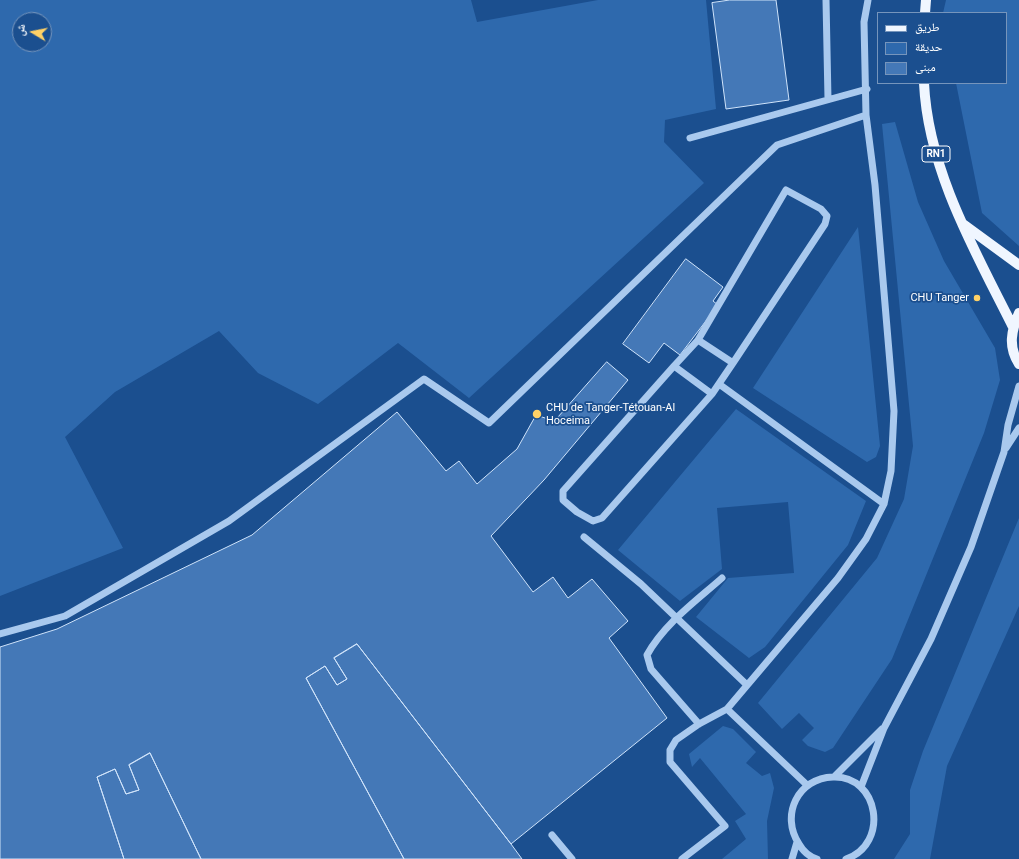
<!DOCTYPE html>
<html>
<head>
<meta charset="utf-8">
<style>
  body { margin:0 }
  #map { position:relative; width:1019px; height:859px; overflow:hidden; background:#1b4f8f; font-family:Roboto,"Noto Naskh Arabic",sans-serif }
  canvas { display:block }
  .legend { position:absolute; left:877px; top:12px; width:130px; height:72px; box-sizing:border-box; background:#1b4f8f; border:1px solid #7695bc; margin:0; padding:5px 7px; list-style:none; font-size:12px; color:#fff }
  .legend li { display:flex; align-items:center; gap:8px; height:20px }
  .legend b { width:20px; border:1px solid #7695bc }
  .north { position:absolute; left:12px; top:12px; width:40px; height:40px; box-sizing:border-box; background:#1b4f8f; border:1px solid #7695bc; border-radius:50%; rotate:280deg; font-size:11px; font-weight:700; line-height:16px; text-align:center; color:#fff }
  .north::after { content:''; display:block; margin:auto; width:14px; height:18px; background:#ffd166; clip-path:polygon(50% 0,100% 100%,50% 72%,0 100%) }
</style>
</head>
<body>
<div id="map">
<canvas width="1019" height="859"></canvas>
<ul class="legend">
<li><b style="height:5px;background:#f0f6ff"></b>طريق</li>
<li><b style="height:11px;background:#2e69ad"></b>حديقة</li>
<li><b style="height:11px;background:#4478b7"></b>مبنى</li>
</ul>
<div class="north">ش</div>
</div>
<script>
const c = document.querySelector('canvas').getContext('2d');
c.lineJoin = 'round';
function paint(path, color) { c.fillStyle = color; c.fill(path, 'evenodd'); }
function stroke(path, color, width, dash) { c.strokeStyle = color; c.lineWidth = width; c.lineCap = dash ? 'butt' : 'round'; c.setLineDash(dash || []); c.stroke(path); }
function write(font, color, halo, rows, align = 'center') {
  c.font = font + ' Roboto,sans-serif'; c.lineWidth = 3.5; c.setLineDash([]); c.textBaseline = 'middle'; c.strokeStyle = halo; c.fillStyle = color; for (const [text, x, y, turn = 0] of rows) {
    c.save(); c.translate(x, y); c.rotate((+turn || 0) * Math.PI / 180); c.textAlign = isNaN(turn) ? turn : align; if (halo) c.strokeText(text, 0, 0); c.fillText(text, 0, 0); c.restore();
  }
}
paint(new Path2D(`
  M0 0H471L477 22 598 0H706L716 109 665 120 664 142 704 183 469 398 398 343 318 404 258 373 219 331 115 392 65 437 123 548 0 596ZM20 20H44V44H20Z
  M946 0H1019V246L982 213 956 83H1006V13H943Z
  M895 122 918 202 944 261 995 348 1000 380 984 433 892 659 833 748 825 752 808 746 802 740 814 728 799 713 782 729 758 703 877 558 904 499 913 446 882 124Z
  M858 227 880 446 876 457 867 462 753 388Z
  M736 409 866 501 848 545 765 647 749 658 696 617 728 578 794 573 788 502 717 508 722 569 680 601 618 550Z
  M1019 518V606L947 766 930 859H894L910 834V790L923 751Z
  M723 726 733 729 756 752 746 763 762 776 770 773 774 788 767 821 768 859H722L746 839 735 821 746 814 700 758 692 767 689 754Z`), '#2e69ad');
const building = new Path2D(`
  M730 0H776L789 100 726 109 712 3Z
  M686 259 723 287 713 301 718 305 680 355 664 343 649 363 623 344Z
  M607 362 628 380 544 480 491 536 533 592 553 577 568 598 592 579 628 621 609 638 667 718 511 844 357 644 334 658 347 679 337 685 325 666 306 678 404 859H201L150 753 129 765 139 790 126 794 115 769 97 777 124 859H0V647L57 629 252 535 397 412 446 471 459 461 477 484 517 449 536 415 554 421Z
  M357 644 511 844 522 859H404L306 678 325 666 337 685 347 679 334 658Z
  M150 753 201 859H124L97 777 115 769 126 794 139 790 129 765Z`);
paint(building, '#4478b7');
stroke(building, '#cfe3fa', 1);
stroke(new Path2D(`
  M826 0 828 99
  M690 138 867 89
  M698 340 786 190 821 209 827 216 825 224 733 363
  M674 366 563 491V500L577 512 593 521 602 518 712 394 733 363 698 340 674 366 712 394
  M719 384 884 504
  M1006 448 1019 428
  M584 537 641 584 747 685
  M0 634 65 616 229 521 424 379 489 423 777 145 866 115
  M727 709 807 785
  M699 724 651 669 647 655C664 624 696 601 722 578
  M835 776 882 729
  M861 787 884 728 931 639 971 547 1004 452 1008 425 1019 386
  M552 835 572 859
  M682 859 725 826 670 762V750L676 740 699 724 727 709 838 578 866 539 884 504 891 471 894 411 875 185 866 115 864 22 868 0
  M792 859 797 842
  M817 859C810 857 803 851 799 844 780 815 798 778 833 777 879 775 890 844 846 859`), '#a9c9ee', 7);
stroke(new Path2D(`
  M925 13 926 0
  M924 83C928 170 975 251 1013 327
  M963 224 1019 265
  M1019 313C1011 331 1008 347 1019 364`), '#f0f6ff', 10);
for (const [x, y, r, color] of [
  [977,298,4,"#ffd166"],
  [537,414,5,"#ffd166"]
]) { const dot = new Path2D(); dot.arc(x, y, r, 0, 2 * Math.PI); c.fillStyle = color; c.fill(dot); stroke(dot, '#1b4f8f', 1.5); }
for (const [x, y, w] of [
  [936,154,28]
]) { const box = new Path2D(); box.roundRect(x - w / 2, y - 8, w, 16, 3); c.fillStyle = '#1b4f8f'; c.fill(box); stroke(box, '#fff', 1); }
write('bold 10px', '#fff', null, [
  ["RN1",936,154]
]);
write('11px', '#fff', '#1b4f8f', [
  ["CHU Tanger",969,298],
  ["CHU de Tanger-Tétouan-Al",546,408,"left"],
  ["Hoceima",546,421,"left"]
], 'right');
</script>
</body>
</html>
